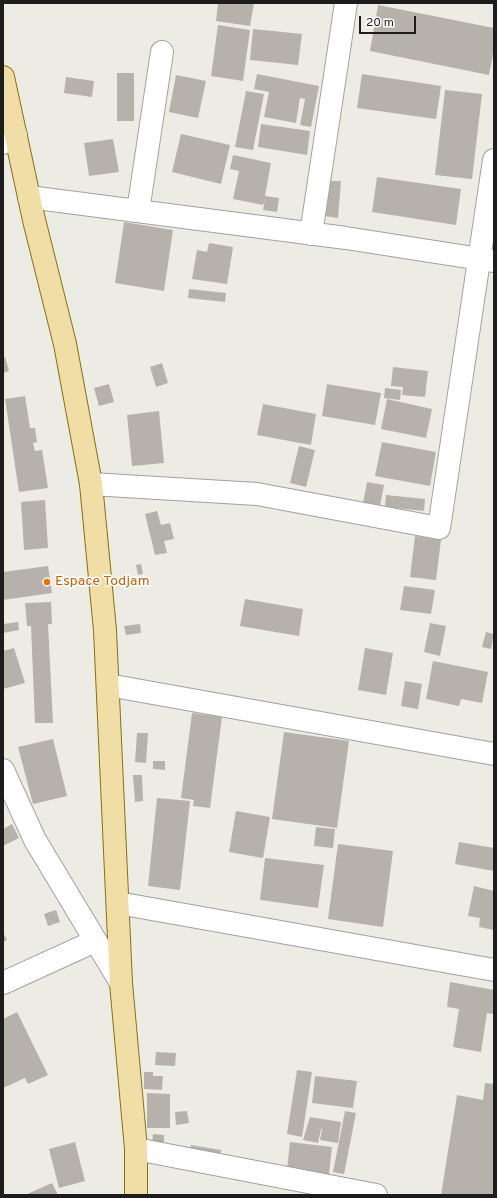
<!DOCTYPE html>
<html>
<head>
<meta charset="utf-8">
<style>
  body { margin:0 }
  #map { position:relative; width:497px; height:1198px; overflow:hidden; background:#edece4; font-family:Overpass,sans-serif }
  canvas { display:block }
  .frame { position:absolute; inset:0; border:4px solid #1d1d1d; pointer-events:none }
  .scale { position:absolute; left:359px; top:16px; width:57px; height:18px; box-sizing:border-box; border:2px solid #1d1d1d; border-top:0; padding-left:5px; font-size:12px; line-height:14px; white-space:nowrap; color:#1d1d1d; -webkit-text-stroke:3px #fff; paint-order:stroke }
</style>
</head>
<body>
<div id="map">
<canvas width="497" height="1198"></canvas>
<div class="frame"></div>
<div class="scale">20 m</div>
</div>
<script>
const c = document.querySelector('canvas').getContext('2d');
c.lineJoin = 'round';
function paint(path, color) { c.fillStyle = color; c.fill(path, 'evenodd'); }
function stroke(path, color, width, dash) { c.strokeStyle = color; c.lineWidth = width; c.lineCap = dash ? 'butt' : 'round'; c.setLineDash(dash || []); c.stroke(path); }
function write(font, color, halo, rows, align = 'center') {
  c.font = font + ' Overpass,sans-serif'; c.lineWidth = 3; c.setLineDash([]); c.textBaseline = 'middle'; c.strokeStyle = halo; c.fillStyle = color; for (const [text, x, y, turn = 0] of rows) {
    c.save(); c.translate(x, y); c.rotate((+turn || 0) * Math.PI / 180); c.textAlign = isNaN(turn) ? turn : align; if (halo) c.strokeText(text, 0, 0); c.fillText(text, 0, 0); c.restore();
  }
}
paint(new Path2D(`
  M218 3H254L250 26 216 21Z
  M378 5 494 28V49L489 75 370 51Z
  M218 25 250 30 243 81 211 76Z
  M253 29 302 34 298 65 250 60Z
  M117 73H134V121H117Z
  M257 74 319 86 311 127 300 125 305 99 300 98 296 123 264 117 269 92 254 89Z
  M362 74 441 86 436 119 357 108Z
  M176 75 206 81 198 118 169 112Z
  M66 77 94 81 92 97 64 93Z
  M445 90 482 94 472 179 435 175Z
  M246 91 264 94 253 150 235 147Z
  M261 124 310 131 307 155 258 147Z
  M181 134 230 145 221 184 172 172Z
  M113 139 119 172 89 176 84 143Z
  M233 155 271 163 265 196 279 198 277 212 263 210 265 199 263 205 233 199 239 171 230 169Z
  M377 177 461 189 456 225 372 212Z
  M330 181H341L338 218 325 216Z
  M124 222 173 230 164 291 115 283Z
  M209 243 233 247 227 284 192 279 197 250 207 252Z
  M189 289 226 293 225 302 188 298Z
  M3 357H5L9 371 3 373Z
  M162 363 168 383 156 387 150 367Z
  M393 367 428 371 425 397 402 395 403 387 391 386Z
  M109 384 114 402 99 406 94 388Z
  M327 384 381 393 375 425 322 416Z
  M385 388 401 390 400 400 384 398Z
  M25 396 30 428H35L37 442 33 443 35 451 42 450 48 488 19 492 5 399Z
  M387 399 432 409 426 438 381 429Z
  M263 404 316 414 311 445 257 435Z
  M159 411 164 463 132 466 127 415Z
  M382 442 436 452 430 486 375 476Z
  M299 446 315 450 306 487 290 483Z
  M367 482 384 485 380 506 363 503Z
  M386 495 425 499 424 511 385 507Z
  M45 500 48 548 24 550 21 502Z
  M157 511 161 525 170 523 174 539 164 541 167 553 155 555 145 514Z
  M415 536 441 540 436 580 410 577Z
  M141 564 143 574 138 575 136 565Z
  M48 566 52 593 3 600V572Z
  M404 586 435 590 431 614 400 610Z
  M245 599 303 609 299 636 240 626Z
  M51 602 52 624H48L53 723H35L31 626H27L25 603Z
  M18 622 19 630 3 633V624Z
  M430 623 446 626 440 656 424 652Z
  M140 624 141 633 126 635 124 626Z
  M486 632 494 634 491 649 482 647Z
  M14 648 25 683 3 689V651Z
  M365 648 393 653 386 695 358 690Z
  M433 661 488 672 482 703 461 699 459 706 426 699Z
  M405 681 422 684 418 709 401 706Z
  M192 713 222 717 210 808 193 806 194 800 181 798Z
  M284 732 349 741 337 828 272 819Z
  M137 733H148L146 763 135 762Z
  M53 739 67 796 33 804 18 747Z
  M153 761H165V770L153 769Z
  M133 775H142L143 801 135 802Z
  M157 798 190 801 180 890 148 886Z
  M236 811 270 817 263 858 229 852Z
  M12 824 19 838 3 846V829Z
  M316 827 335 829 333 848 314 846Z
  M459 842 494 848V871L455 864Z
  M338 844 393 851 383 927 328 919Z
  M265 858 324 865 318 908 260 900Z
  M474 886 494 891V930L479 927 480 918 468 916Z
  M56 910 60 922 48 926 44 914Z
  M3 932 7 940 3 942Z
  M450 982 494 990 493 1014 487 1013 481 1052 453 1047 459 1009 447 1007Z
  M17 1012 48 1075 28 1084 25 1078 3 1088V1019Z
  M156 1052 176 1053 175 1066 155 1065Z
  M297 1070 312 1072 302 1137 287 1134Z
  M144 1072H153V1076H163L162 1090 144 1089Z
  M315 1076 357 1081 353 1108 312 1103Z
  M485 1083 494 1084V1195H441L457 1095 483 1100Z
  M147 1093 170 1094V1128H147Z
  M187 1111 189 1123 176 1125 175 1112Z
  M345 1111 356 1113 344 1174 333 1172Z
  M310 1117 341 1122 338 1143 320 1140 322 1129 311 1127 321 1129 318 1143 303 1140Z
  M153 1134 164 1135V1144H152Z
  M75 1142 85 1181 59 1188 49 1149Z
  M290 1142 332 1147 328 1183 287 1170Z
  M191 1145 221 1150 216 1175 187 1170Z
  M52 1183 58 1195H25Z`), '#b6b2ab');
const minor = new Path2D(`
  M3 143 16 135
  M29 197 346 238 493 261
  M138 211 162 52
  M311 234 346 3
  M91 484 257 494 439 528 494 160
  M108 685 494 754
  M3 770 35 840 121 983
  M118 903 494 970
  M3 983 95 941
  M136 1149 376 1195`);
const major = new Path2D(`
  M3 77 34 220 65 344 91 484 105 630 121 983 136 1149V1195`);
stroke(minor, '#a1a1a1', 24);
stroke(major, '#867210', 24);
stroke(minor, '#fff', 22);
stroke(major, '#f1dda6', 22);
for (const [x, y, r, color] of [
  [47,582,4,"#e8710a"]
]) { const dot = new Path2D(); dot.arc(x, y, r, 0, 2 * Math.PI); c.fillStyle = color; c.fill(dot); stroke(dot, '#fff', 1.5); }
write('14px', '#c56008', '#fff', [
  ["Espace Todjam",55,582]
], 'left');
</script>
</body>
</html>
